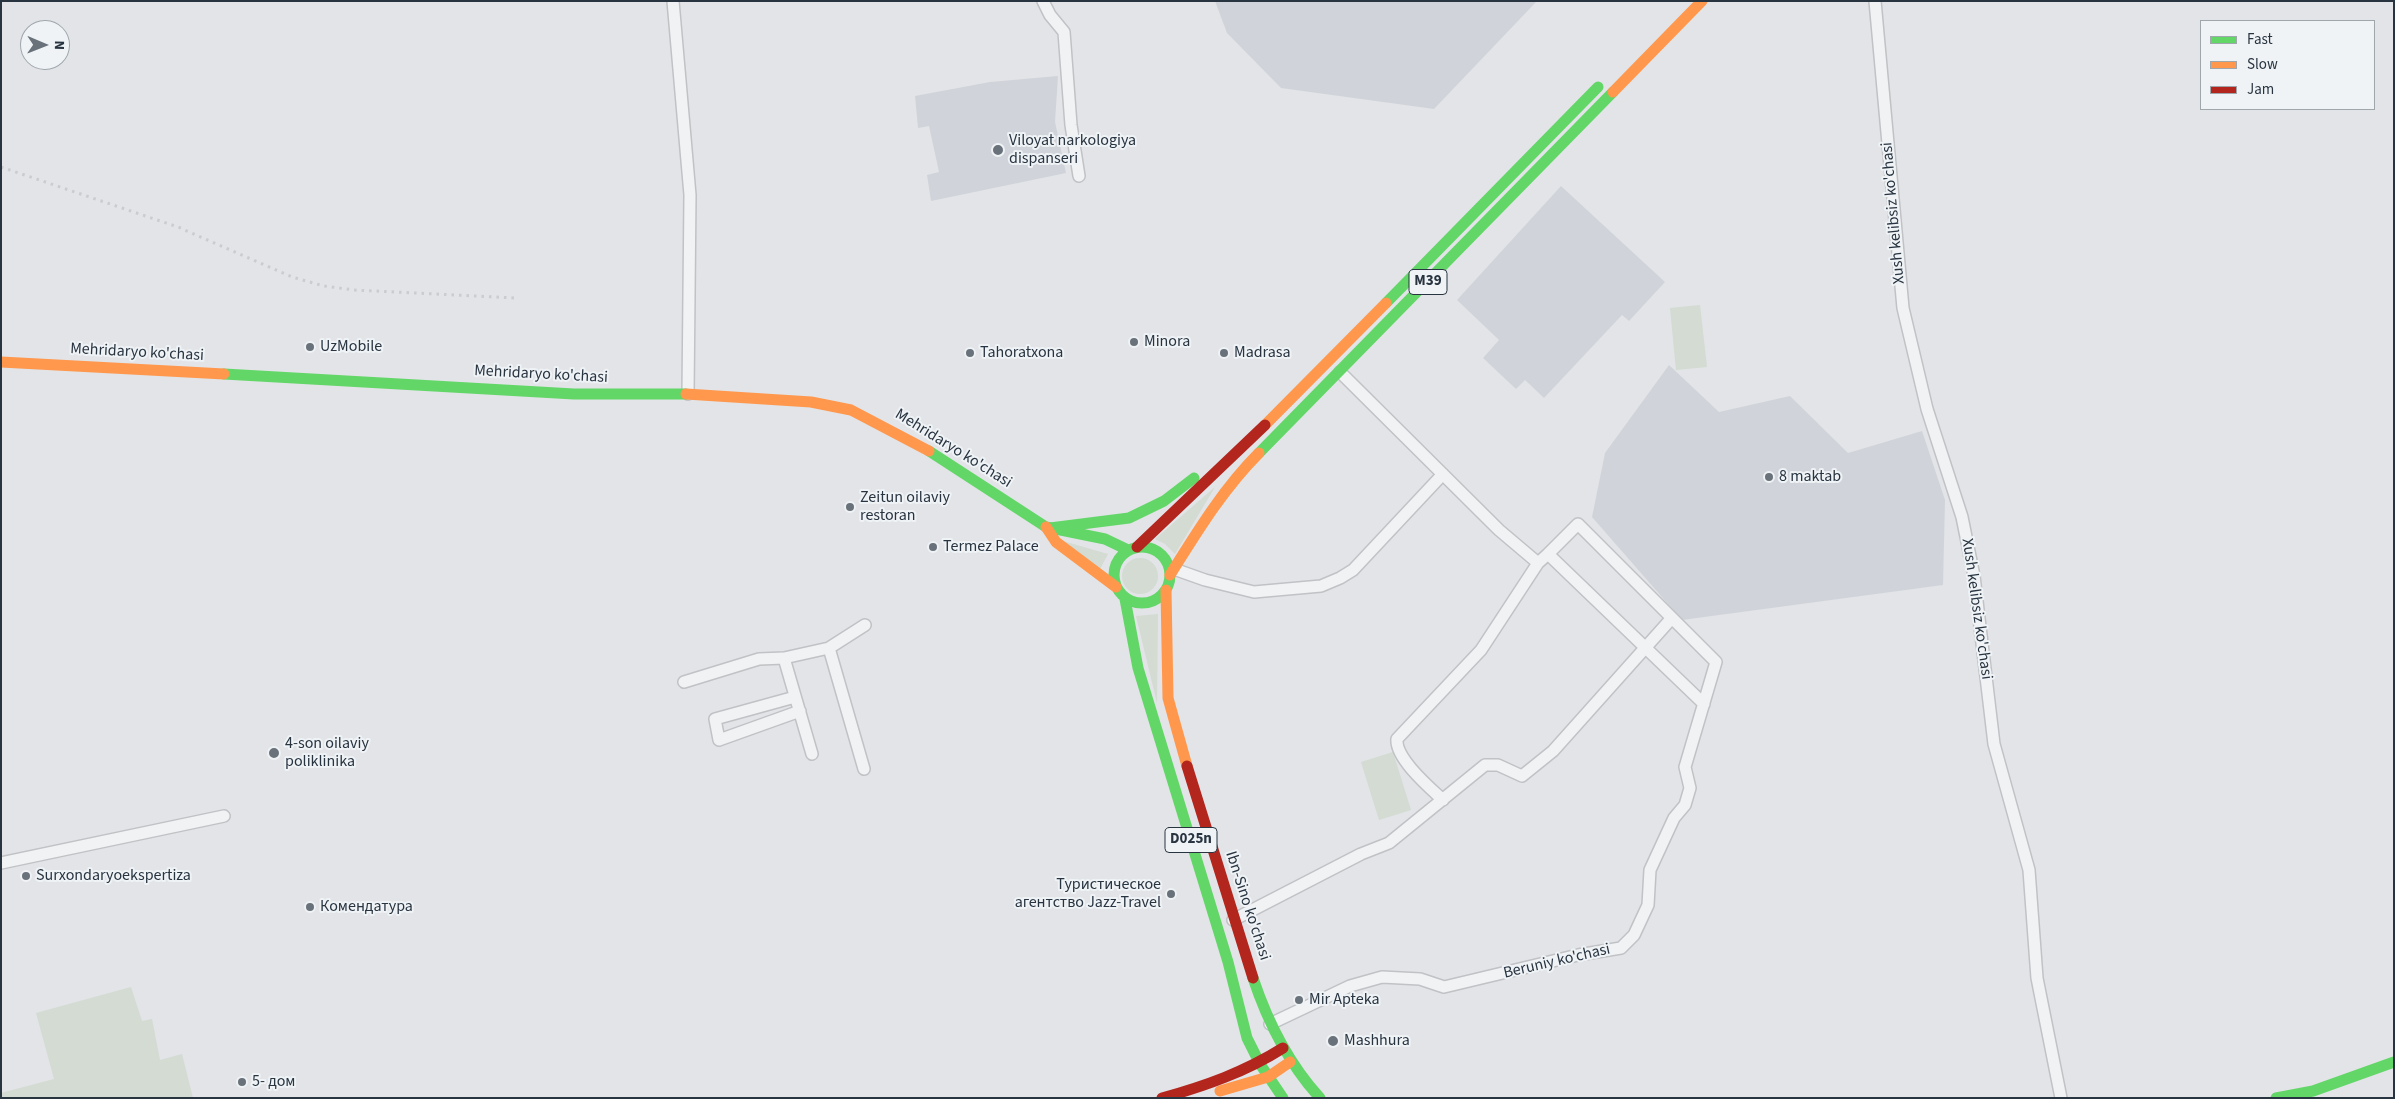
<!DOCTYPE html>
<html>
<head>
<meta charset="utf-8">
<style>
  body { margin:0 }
  #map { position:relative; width:2395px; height:1099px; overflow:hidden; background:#e2e4e7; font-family:"Source Sans 3",sans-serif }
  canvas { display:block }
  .frame { position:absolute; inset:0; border:2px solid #283440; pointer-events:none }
  .legend { position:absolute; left:2200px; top:20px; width:175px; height:90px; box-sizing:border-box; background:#eff3f6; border:1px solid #9fa7ad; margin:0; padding:6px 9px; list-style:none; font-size:15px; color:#283440 }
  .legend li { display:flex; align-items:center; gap:10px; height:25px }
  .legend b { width:25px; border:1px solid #9fa7ad }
  .north { position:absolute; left:20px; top:20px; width:50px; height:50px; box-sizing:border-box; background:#eff3f6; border:1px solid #9fa7ad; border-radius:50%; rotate:91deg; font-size:14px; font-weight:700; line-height:20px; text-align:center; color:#283440 }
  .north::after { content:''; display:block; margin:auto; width:18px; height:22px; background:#69727a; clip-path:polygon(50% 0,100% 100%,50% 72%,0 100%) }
</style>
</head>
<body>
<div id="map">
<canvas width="2395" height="1099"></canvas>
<div class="frame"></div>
<ul class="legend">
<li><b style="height:6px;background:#63d668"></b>Fast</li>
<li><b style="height:6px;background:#ff974d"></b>Slow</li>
<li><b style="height:6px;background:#b3261e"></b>Jam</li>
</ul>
<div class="north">N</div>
</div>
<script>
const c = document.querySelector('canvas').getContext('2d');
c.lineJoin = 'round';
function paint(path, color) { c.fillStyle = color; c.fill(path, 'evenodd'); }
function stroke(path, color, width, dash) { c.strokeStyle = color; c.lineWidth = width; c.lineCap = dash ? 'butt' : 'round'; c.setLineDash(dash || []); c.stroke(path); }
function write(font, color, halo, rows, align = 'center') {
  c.font = font + ' "Source Sans 3",sans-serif'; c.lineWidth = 4; c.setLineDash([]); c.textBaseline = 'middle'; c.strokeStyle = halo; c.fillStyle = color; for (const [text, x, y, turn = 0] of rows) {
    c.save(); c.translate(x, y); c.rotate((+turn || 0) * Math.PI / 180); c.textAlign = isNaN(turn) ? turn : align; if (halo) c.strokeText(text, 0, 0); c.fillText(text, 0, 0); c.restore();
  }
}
paint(new Path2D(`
  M1215 1H1537L1434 109 1281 88 1227 33Z
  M1058 76 1055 122 1066 173 931 201 927 175 939 172 929 126 918 128 915 96 990 82Z
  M1561 186 1665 282 1629 321 1622 315 1544 398 1525 380 1516 389 1483 358 1499 340 1457 300Z
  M1669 365 1719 412 1790 396 1848 453 1922 431 1945 500 1943 585 1682 620 1592 517 1605 453Z`), '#d0d4da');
paint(new Path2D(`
  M1700 305 1707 367 1676 370 1670 308Z
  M1215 487 1175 554 1165 544 1155 539Z
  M1063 541 1108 554 1100 569Z
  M1122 576a18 18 0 1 1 36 0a18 18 0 1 1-36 0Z
  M1158 614 1157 703 1136 616Z
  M1393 752 1411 810 1379 820 1361 762Z
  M131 987 142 1021 152 1019 160 1060 182 1054 193 1098H1V1093L54 1079 36 1013Z`), '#d3dbd2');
const street = new Path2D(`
  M673 1 690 195 688 394
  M1043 1 1050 15 1064 32 1071 125 1079 176
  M1875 1 1903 308 1927 409 1962 517 1974 576 1994 744 2029 870 2037 978 2061 1098
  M1340 372 1499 530 1538 563 1548 554 1704 704
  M1174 569 1205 580 1254 592 1321 586 1340 578 1353 570 1443 474
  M829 648 864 769
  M684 682 759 659 784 658
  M795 697 715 719 719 740 800 711
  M812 754 784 658 829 648 865 625
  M1443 800C1429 787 1395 758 1397 739L1481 650 1538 563
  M1 863 224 816
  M1233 920 1361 854 1389 843 1485 765H1498L1522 776 1553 751 1671 619
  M1270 1024 1350 986 1382 977 1420 979 1444 987 1578 955 1621 948 1634 935 1648 905 1650 870 1674 818 1685 805 1690 788 1685 767 1716 662 1578 524 1548 554`);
stroke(street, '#c0c2c5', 14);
stroke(street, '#f1f2f4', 11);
stroke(new Path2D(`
  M1386 303 1598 87
  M224 374 574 394H686
  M929 451 1046 527 1105 539 1128 550
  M1259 453 1613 92
  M1050 528 1129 518 1164 501 1194 478
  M1114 575a28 28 0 1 1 56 0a28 28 0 1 1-56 0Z
  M1125 599 1138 668 1228 962 1247 1038 1260 1064 1283 1098
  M1253 978C1268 1023 1288 1063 1320 1098
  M2276 1098 2313 1091 2394 1062`), '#63d668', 11);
stroke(new Path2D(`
  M1613 92 1702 1
  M1 362 224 374
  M686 394 811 402 851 410 929 451
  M1265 425 1386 303
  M1046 527 1056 542 1116 587
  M1170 575C1197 532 1223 489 1259 453
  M1166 590 1168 698 1187 766
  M1220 1091 1268 1077 1290 1062`), '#ff974d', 11);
stroke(new Path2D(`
  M1137 547 1265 425
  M1187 766 1253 978
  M1162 1098C1205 1086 1245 1072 1283 1048`), '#b3261e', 11);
stroke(new Path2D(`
  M1 167 178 227 292 277 324 286 354 290 515 298`), '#cacccf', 3, [2.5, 5]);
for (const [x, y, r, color] of [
  [998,150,6,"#69727a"],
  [1134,342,5,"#69727a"],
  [310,347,5,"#69727a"],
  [970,353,5,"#69727a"],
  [1224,353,5,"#69727a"],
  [1769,477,5,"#69727a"],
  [850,507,5,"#69727a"],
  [933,547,5,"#69727a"],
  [274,753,6,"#69727a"],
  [26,876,5,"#69727a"],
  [1171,894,5,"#69727a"],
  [310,907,5,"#69727a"],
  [1299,1000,5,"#69727a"],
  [1333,1041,6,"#69727a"],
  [242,1082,5,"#69727a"]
]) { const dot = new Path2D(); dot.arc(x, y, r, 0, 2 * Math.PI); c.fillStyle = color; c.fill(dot); stroke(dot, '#eff3f6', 2); }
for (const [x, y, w] of [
  [1428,282,38],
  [1191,840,52]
]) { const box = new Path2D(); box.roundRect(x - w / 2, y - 12.5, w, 25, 4); c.fillStyle = '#eff3f6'; c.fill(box); stroke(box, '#283440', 1); }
write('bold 15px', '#283440', null, [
  ["M39",1428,282],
  ["D025n",1191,840]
]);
write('16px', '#283440', '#eff3f6', [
  ["Viloyat narkologiya",1009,141],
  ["dispanseri",1009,159],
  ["Minora",1144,342],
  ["UzMobile",320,347],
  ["Tahoratxona",980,353],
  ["Madrasa",1234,353],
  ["8 maktab",1779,477],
  ["Zeitun oilaviy",860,498],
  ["restoran",860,516],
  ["Termez Palace",943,547],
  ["4-son oilaviy",285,744],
  ["poliklinika",285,762],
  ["Surxondaryoekspertiza",36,876],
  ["Туристическое",1161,885,"right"],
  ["агентство Jazz-Travel",1161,903,"right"],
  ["Комендатура",320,907],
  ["Mir Apteka",1309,1000],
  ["Mashhura",1344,1041],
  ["5- дом",252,1082]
], 'left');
write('16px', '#283440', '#eff3f6', [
  ["Xush kelibsiz ko'chasi",1894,213,-95],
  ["Мehridaryo ko'chasi",137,353,3],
  ["Мehridaryo ko'chasi",541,375,3],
  ["Мehridaryo ko'chasi",953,449,32],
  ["Xush kelibsiz ko'chasi",1976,609,82],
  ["Ibn-Sino ko'chasi",1247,906,72],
  ["Beruniy ko'chasi",1557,962,-13]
]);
</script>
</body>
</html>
